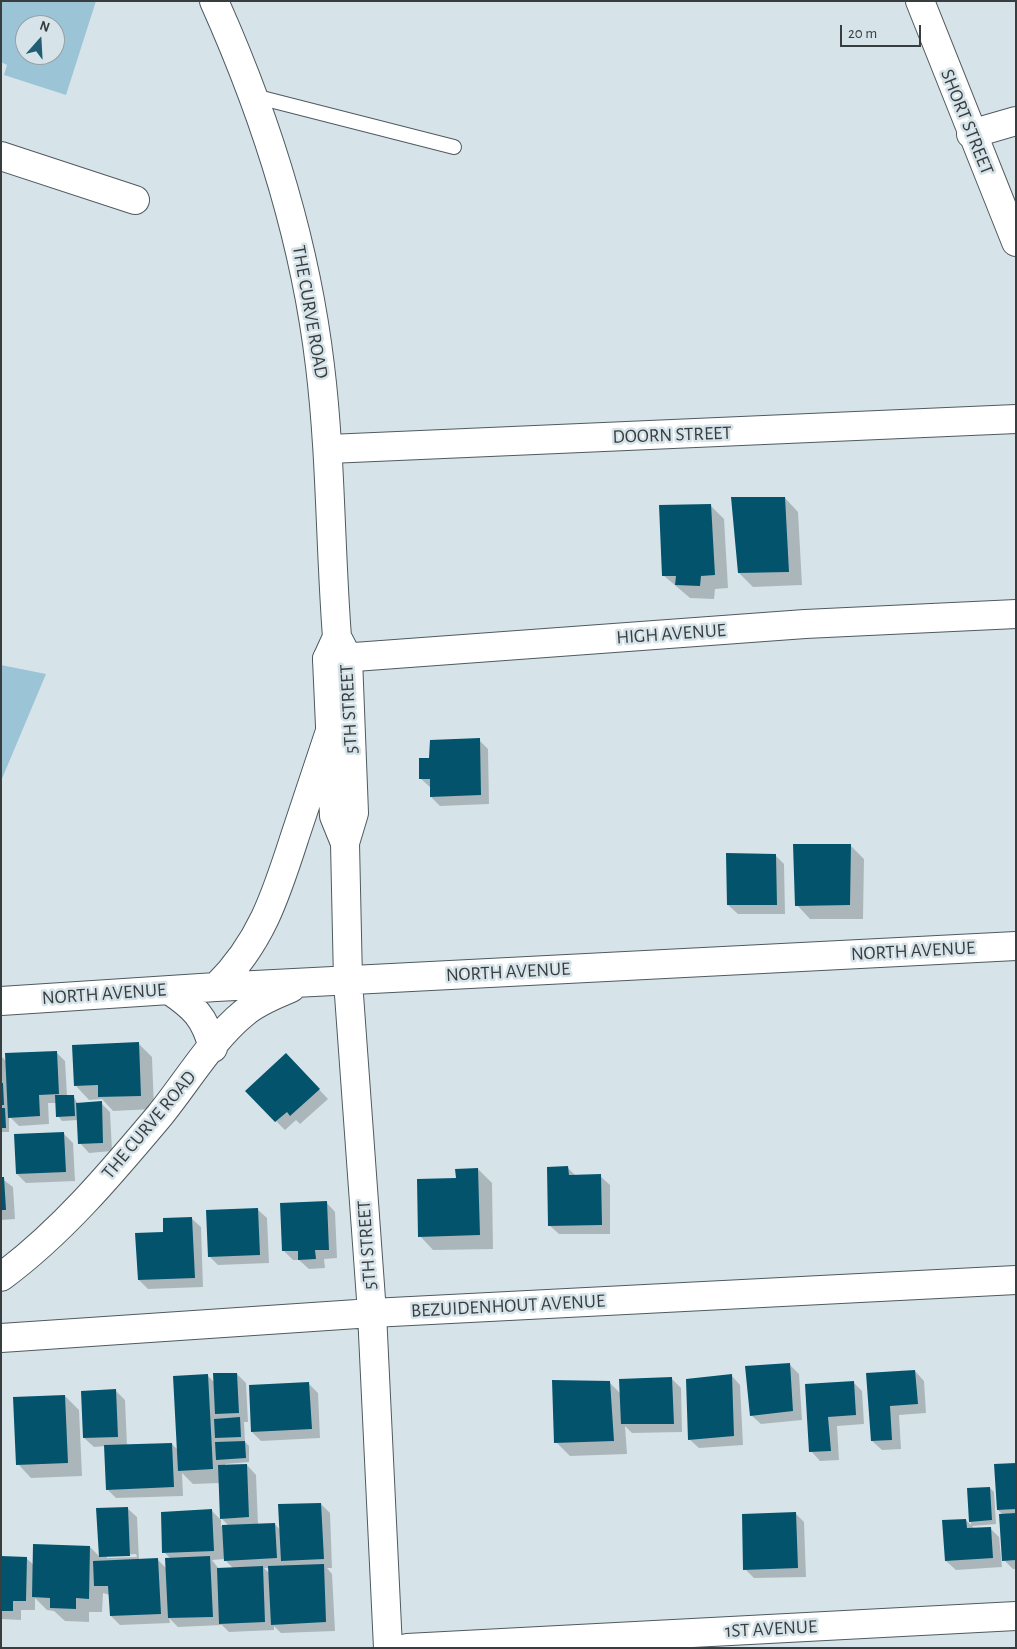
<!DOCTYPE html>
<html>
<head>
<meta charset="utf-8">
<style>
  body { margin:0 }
  #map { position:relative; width:1017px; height:1649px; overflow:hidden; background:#d6e4ea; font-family:"Alegreya Sans",sans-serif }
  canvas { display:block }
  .frame { position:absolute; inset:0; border:2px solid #383d40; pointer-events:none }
  .north { position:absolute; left:15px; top:15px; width:50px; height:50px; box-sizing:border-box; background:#d6e4ea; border:1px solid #97a1a6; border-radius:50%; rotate:19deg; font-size:14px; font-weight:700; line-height:20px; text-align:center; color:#383d40 }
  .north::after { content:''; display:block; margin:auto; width:18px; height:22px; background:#215d75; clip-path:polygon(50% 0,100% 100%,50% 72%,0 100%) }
  .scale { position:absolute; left:840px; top:25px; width:81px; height:22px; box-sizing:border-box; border:2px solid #383d40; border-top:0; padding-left:6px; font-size:15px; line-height:18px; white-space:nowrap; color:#383d40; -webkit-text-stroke:4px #d6e4ea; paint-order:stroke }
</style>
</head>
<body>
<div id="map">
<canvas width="1017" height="1649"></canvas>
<div class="frame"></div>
<div class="north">N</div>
<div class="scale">20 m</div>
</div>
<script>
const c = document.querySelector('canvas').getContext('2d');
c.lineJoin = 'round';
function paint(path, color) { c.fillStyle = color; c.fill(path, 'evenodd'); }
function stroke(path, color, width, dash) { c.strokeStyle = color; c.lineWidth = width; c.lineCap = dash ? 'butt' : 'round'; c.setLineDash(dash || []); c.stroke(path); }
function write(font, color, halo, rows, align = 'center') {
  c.font = font + ' "Alegreya Sans",sans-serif'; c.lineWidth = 5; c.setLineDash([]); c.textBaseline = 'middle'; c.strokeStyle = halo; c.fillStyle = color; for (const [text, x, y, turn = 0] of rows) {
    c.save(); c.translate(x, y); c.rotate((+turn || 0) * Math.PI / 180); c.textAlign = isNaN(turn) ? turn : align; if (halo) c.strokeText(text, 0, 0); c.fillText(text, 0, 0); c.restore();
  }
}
paint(new Path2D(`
  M1 1H96L66 95 4 75 7 65 1 62ZM25 25H55V55H25Z
  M1 665 46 674 1 781Z`), '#9cc4d7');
paint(new Path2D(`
  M785 498 798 512 802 585 753 587 739 573Z
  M710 505 724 519 728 588 715 589 714 599 690 598 663 575Z
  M479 740 488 749 489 804 440 806 431 797V788L420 778 430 759Z
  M850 845 864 859 863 919H810L797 905Z
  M775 855 784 864 785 914H738L728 905Z
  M138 1043 152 1057 154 1109 113 1111 102 1099 89 1100 76 1086Z
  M56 1052 65 1061 67 1096H73L78 1104 101 1103 110 1112 112 1151 89 1153 80 1143 78 1120 62 1121 58 1116 57 1103H48L49 1124 19 1126 9 1116V1132H1V1056L7 1062Z
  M295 1064 328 1099 300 1124 296 1120 285 1130 276 1121Z
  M64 1134 73 1143 75 1181 26 1183 17 1174Z
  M568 1168 576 1176H600L610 1185V1234H559L549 1225Z
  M478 1169 492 1183 493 1249 433 1250 420 1236Z
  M1 1178 13 1187 15 1219 1 1220Z
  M326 1202 335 1212 337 1258 324 1259 325 1268 309 1269 299 1260H293L284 1251Z
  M257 1209 267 1218 269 1263 218 1265 209 1256Z
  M191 1218 201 1227 203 1287 148 1289 139 1280 165 1233Z
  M790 1365 799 1374 802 1420 761 1424 751 1415Z
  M915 1371 924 1381 926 1413 899 1415 901 1449 882 1450 872 1441 868 1374Z
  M237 1374 246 1383 248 1422H244L245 1442 249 1446V1462L225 1464V1466L247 1465 256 1475 258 1525 275 1524 280 1530 321 1504 330 1513 332 1568H327L332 1574 335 1631 281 1633 274 1626V1630L229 1632 222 1625 178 1627 169 1618 170 1623 120 1625 111 1616 110 1595 103 1593 102 1612H89V1622L65 1621 54 1611 47 1610 35 1598V1610H21V1620L1 1619V1557L26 1558 34 1565 90 1547 100 1557 98 1509 127 1508 137 1517 139 1560H158L167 1569 171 1559 164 1552 212 1511 221 1520V1526H229L221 1518 220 1483 193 1484 182 1473 183 1496 116 1498 107 1489 106 1446 94 1447 84 1438 116 1391 125 1400 127 1446 172 1444 178 1450 208 1376 215 1383ZM136 1554 137 1557 107 1558V1556ZM224 1559 233 1568 219 1569 212 1560ZM264 1568H270V1574Z
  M731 1375 740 1385 743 1445 699 1448 689 1439Z
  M672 1379 681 1388 682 1432 632 1433 625 1426 627 1454 570 1456 556 1442 609 1382 621 1394Z
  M853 1382 862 1391 864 1424 837 1426 839 1460 820 1461 811 1451 806 1385Z
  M309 1384 318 1393 320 1438 261 1441 252 1432Z
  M65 1396 79 1410 82 1476 31 1478 18 1464Z
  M1016 1464V1569H1013L1004 1560 1003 1515 998 1510Z
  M990 1488 994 1492 996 1524 972 1526 975 1529 990 1528 999 1537 1002 1567 956 1570 946 1561 966 1520 971 1525 968 1489Z
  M795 1513 804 1522 806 1577 754 1578 745 1569Z`), '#0003');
paint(new Path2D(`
  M731 497H785L789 572 738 573Z
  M711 504 715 575 701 576 700 586 675 585 676 576H662L659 505Z
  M480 738 481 795 430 797V779H419V758H429L430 740Z
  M793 844H851L850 905 795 906Z
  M726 853 776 854 777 905H727Z
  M139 1042 141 1096 98 1097V1085L74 1086 72 1045Z
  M57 1051 59 1094 39 1095 40 1116 8 1118 5 1053Z
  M286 1053 320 1089 290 1116 287 1112 275 1122 245 1091Z
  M1 1083H3L4 1105H1Z
  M55 1095H74L75 1116 56 1117Z
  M102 1101 103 1143 78 1144 76 1103Z
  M1 1108H5L6 1128H1Z
  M64 1132 66 1172 16 1174 14 1134Z
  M568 1166 569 1175 601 1174 602 1225 548 1226 547 1167Z
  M478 1168 480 1235 418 1237 417 1179 456 1178 455 1169Z
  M1 1177H4L6 1210H1Z
  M327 1201 329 1250H315L316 1259 298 1260V1251H282L280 1203Z
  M258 1208 260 1255 208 1257 206 1210Z
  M192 1217 195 1278 138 1280 135 1233 163 1232V1218Z
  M790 1363 793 1411 750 1416 745 1366Z
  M915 1370 918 1404 890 1406 892 1440 871 1441 866 1373Z
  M213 1373H237L239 1413 215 1414Z
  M208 1374 213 1469 178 1471 173 1376Z
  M732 1374 734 1436 688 1440 686 1379Z
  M672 1377 674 1424H621L619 1379Z
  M552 1380 610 1381 614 1441 554 1443Z
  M854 1381 856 1415 828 1417 831 1451 809 1452 805 1384Z
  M309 1382 312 1429 251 1432 249 1385Z
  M116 1389 118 1437 83 1438 81 1391Z
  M65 1395 68 1463 16 1465 13 1397Z
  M240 1417 241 1437 215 1438 214 1419Z
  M245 1441 246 1458 216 1460 215 1442Z
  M172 1443 174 1487 106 1490 104 1445Z
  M1016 1463V1509L997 1510 994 1464Z
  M247 1464 249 1517 220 1519 218 1465Z
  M990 1487 992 1520 969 1522 967 1488Z
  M321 1503 324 1559 281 1561 278 1504Z
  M128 1507 130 1556 99 1557 96 1508Z
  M212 1509 214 1551 162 1553 161 1512Z
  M796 1512 798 1568 743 1570 742 1514Z
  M1016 1513V1560L1002 1561 999 1514Z
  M966 1519 967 1528 991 1527 993 1558 945 1561 942 1520Z
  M275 1523 277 1558 224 1561 222 1525Z
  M33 1544 90 1546 89 1599 76 1598V1609L50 1608V1598L32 1597Z
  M1 1556 27 1557 26 1601H13V1611H1Z
  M210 1556 213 1617 168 1618 165 1558Z
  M158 1558 161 1614 110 1616 108 1586H94L93 1561Z
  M324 1564 326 1622 271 1625 268 1566Z
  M263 1566 265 1622 219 1624 217 1568Z`), '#04536c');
const lane = new Path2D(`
  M254 96 454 147`);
const street = new Path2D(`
  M920 1 1016 242
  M971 134 1016 121
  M1 156 135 200
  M329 449 1016 419
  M327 659 805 624 1016 614
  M372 1313 1016 1280
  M407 1648 1016 1616`);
const secondary = new Path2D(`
  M214 1C266 117 305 239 320 366 331 456 330 546 337 637L348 658 354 813 345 843 348 981 372 1313 388 1648
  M337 637 327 659 334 816 345 843
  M216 987C261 943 276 895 295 836 307 801 318 766 330 731
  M169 990C194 1007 205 1017 213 1048
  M1 1001 216 987 1016 946
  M1 1277C62 1232 112 1172 160 1115 186 1083 213 1038 244 1013 258 1001 275 995 291 988
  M1 1338 372 1313`);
stroke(lane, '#4f5a60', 16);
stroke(street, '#4f5a60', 30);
stroke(secondary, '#4f5a60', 30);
stroke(lane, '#fff', 14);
stroke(street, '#fff', 28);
stroke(secondary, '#fff', 28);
write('19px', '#383d40', '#d6e4ea', [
  ["SHORT STREET",967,122,68],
  ["THE CURVE ROAD",310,312,80],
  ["DOORN STREET",672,435,-2],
  ["HIGH AVENUE",671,634,-4],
  ["5TH STREET",349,709,-93],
  ["NORTH AVENUE",913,951,-3],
  ["NORTH AVENUE",508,972,-3],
  ["NORTH AVENUE",104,994,-4],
  ["THE CURVE ROAD",149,1125,-50],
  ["5TH STREET",367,1245,-94],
  ["BEZUIDENHOUT AVENUE",508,1306,-3],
  ["1ST AVENUE",771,1629,-3]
]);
</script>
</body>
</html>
